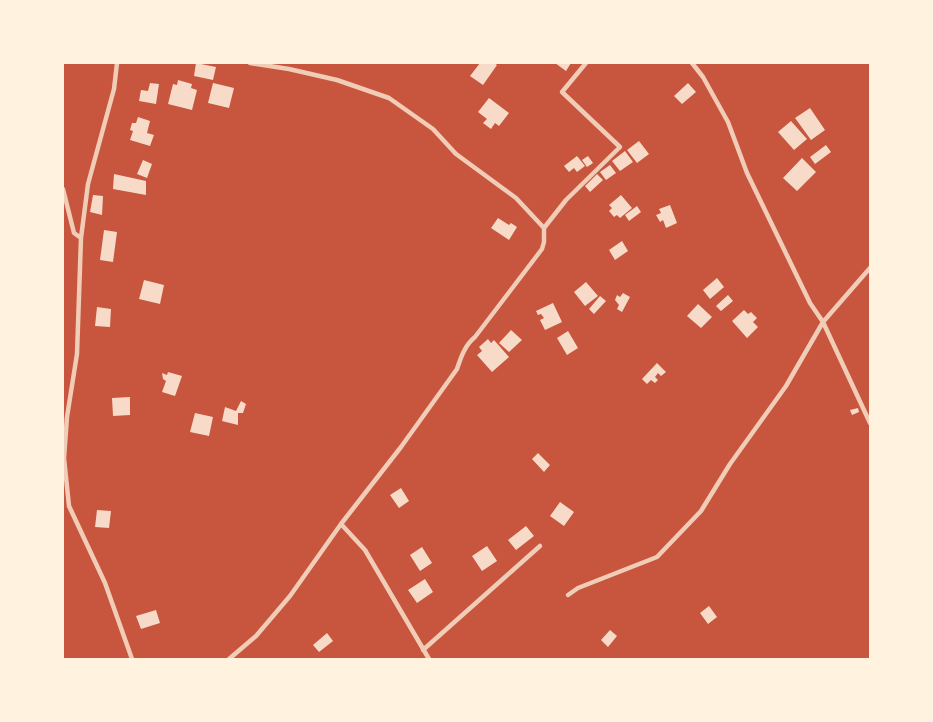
<!DOCTYPE html>
<html>
<head>
<meta charset="utf-8">
<style>
  body { margin:0 }
  #map { position:relative; width:933px; height:722px; overflow:hidden; background:#c8553d; font-family:Jost,sans-serif }
  canvas { display:block }
  .frame { position:absolute; inset:0; border:64px solid #fff3e0; pointer-events:none }
</style>
</head>
<body>
<div id="map">
<canvas width="933" height="722"></canvas>
<div class="frame"></div>
</div>
<script>
const c = document.querySelector('canvas').getContext('2d');
c.lineJoin = 'round';
function paint(path, color) { c.fillStyle = color; c.fill(path, 'evenodd'); }
function stroke(path, color, width, dash) { c.strokeStyle = color; c.lineWidth = width; c.lineCap = dash ? 'butt' : 'round'; c.setLineDash(dash || []); c.stroke(path); }
paint(new Path2D(`
  M196 63 216 67 213 80 194 76Z
  M480 63H494L497 65 483 85 470 76Z
  M555 63H571L566 71Z
  M178 80 192 84 191 88 197 90 192 110 168 104 173 84 177 85Z
  M150 83 159 84 156 104 139 101 141 90 148 91Z
  M213 83 234 88 229 108 208 103Z
  M688 83 696 92 682 104 674 96Z
  M489 98 509 113 499 126 495 123 491 129 483 123 487 119 478 112Z
  M810 108 825 130 811 140 795 118Z
  M138 117 150 121 147 133 154 135 150 146 130 140 133 131 130 130 132 123H136Z
  M791 121 807 139 794 150 778 132Z
  M639 141 649 154 637 163 627 150Z
  M826 145 831 152 815 164 810 157Z
  M625 151 633 162 620 171 612 161Z
  M577 156 585 166 577 172 574 168 569 172 564 166Z
  M588 156 593 163 587 167 582 160Z
  M802 158 816 172 797 191 783 178Z
  M143 160 152 164 147 178 137 174Z
  M610 165 616 173 606 180 600 172Z
  M114 174 146 181V195L113 189Z
  M597 174 603 180 590 192 585 186Z
  M93 195 103 196 102 215 90 212Z
  M621 195 632 208 620 218 617 215 614 217 609 211 612 208 609 205Z
  M670 205 677 223 666 228 663 220 660 222 656 215 661 213 659 209Z
  M637 206 641 212 629 221 625 215Z
  M498 218 509 225 511 223 517 227 509 240 491 228Z
  M104 230 117 232 113 262 100 260Z
  M622 241 628 251 615 260 609 250Z
  M717 278 724 287 710 299 703 290Z
  M144 280 164 285 160 304 139 299Z
  M586 282 598 296 585 306 574 292Z
  M623 293 630 297 622 312 617 309 619 305 615 300 617 295 620 297Z
  M728 295 733 301 721 311 716 306Z
  M600 296 606 301 594 314 589 309Z
  M553 303 562 322 545 330 540 320 544 318 541 314 538 315 536 311Z
  M698 304 712 317 701 328 687 316Z
  M97 307 111 309 110 327 95 326Z
  M744 310 748 314 751 312 757 318 753 322 758 327 747 338 732 321Z
  M511 330 522 340 509 352 499 343Z
  M568 331 578 348 567 355 557 338Z
  M488 339 491 343 494 340 509 357 492 372 477 355 482 351 479 347Z
  M657 363 666 372 661 376 658 373 655 377 658 380 655 383 651 380 647 384 642 379Z
  M168 372 182 376 175 396 162 392 166 381 163 379 162 373 167 375Z
  M130 397V415L113 416 112 398Z
  M241 401 246 404 243 413H238V425L222 421 225 407 236 411Z
  M858 408 859 412 852 415 850 410Z
  M195 413 213 417 209 436 190 432Z
  M538 453 550 465 544 472 532 459Z
  M401 488 409 501 399 508 390 495Z
  M560 502 574 512 564 526 550 516Z
  M97 510 111 511 109 528 95 527Z
  M526 526 534 536 516 550 508 540Z
  M487 546 497 561 482 571 472 556Z
  M422 547 432 563 420 571 410 555Z
  M425 579 433 592 417 603 408 590Z
  M709 606 717 617 708 624 700 613Z
  M156 610 160 623 141 629 136 616Z
  M610 630 617 636 608 647 601 640Z
  M327 633 333 641 319 652 313 645Z`), '#f7dbc8');
stroke(new Path2D(`
  M117 63 114 89 88 184 81 238 77 354 67 417 64 458 69 506 105 583 132 659
  M692 63 703 77 728 122 747 173 810 303 823 322 870 423
  M63 189 74 233 81 238
  M544 228 566 200 620 147 562 92 586 63
  M341 524 365 550 429 659
  M568 595 578 588 657 557 701 511 730 464 786 386 823 322 870 268
  M423 650 540 546
  M229 659 256 636 290 596 341 524 401 447 457 369C461 357 465 345 475 337L542 249 544 242V228L516 198 456 154 433 129 389 98 337 80 289 69 250 63`), '#f1ccb7', 4.5);
</script>
</body>
</html>
